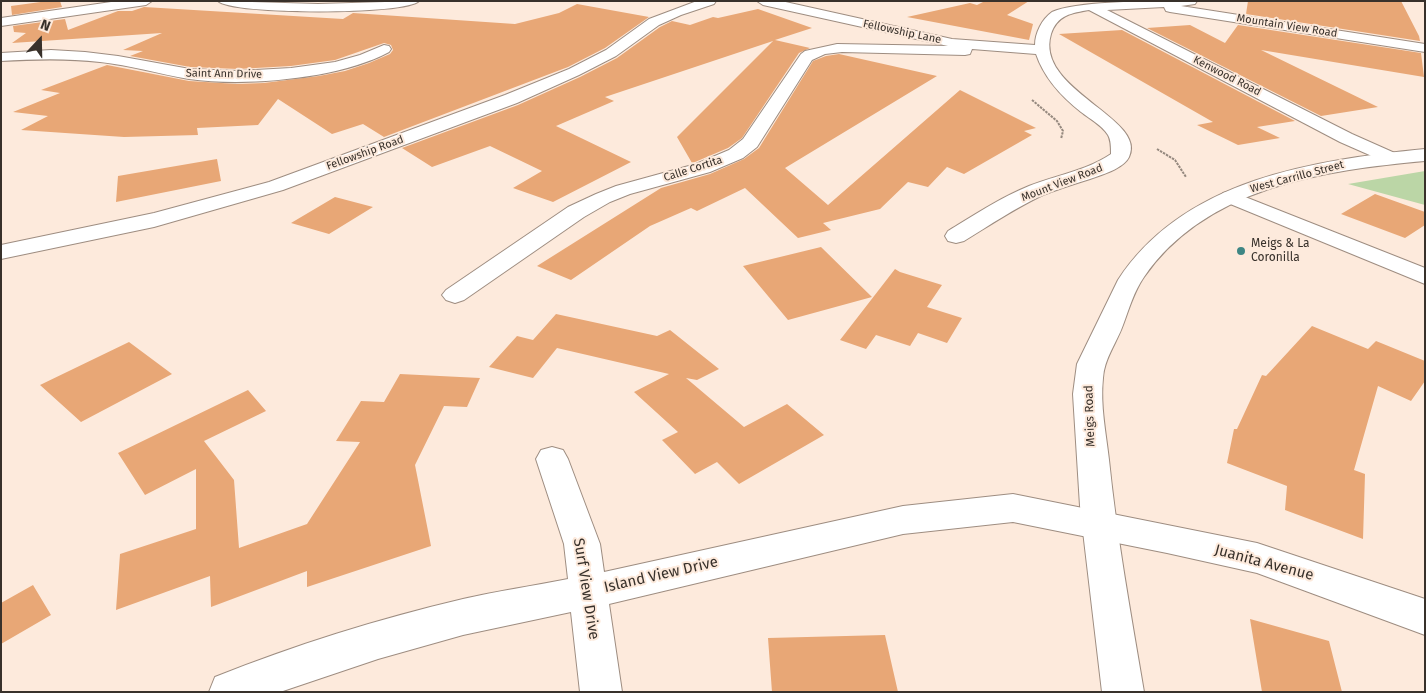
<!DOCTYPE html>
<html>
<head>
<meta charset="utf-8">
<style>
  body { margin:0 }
  #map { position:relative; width:1426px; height:693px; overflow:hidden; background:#fdeadc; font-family:"Fira Sans",sans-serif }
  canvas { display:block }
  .frame { position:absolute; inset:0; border:2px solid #38312b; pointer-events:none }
  .north { position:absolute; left:15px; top:15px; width:50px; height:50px; -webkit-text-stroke:4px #fdeadc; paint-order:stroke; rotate:21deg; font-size:14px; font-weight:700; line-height:20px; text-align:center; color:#38312b }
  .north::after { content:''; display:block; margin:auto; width:18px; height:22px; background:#38312b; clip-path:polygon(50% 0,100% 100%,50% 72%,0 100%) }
</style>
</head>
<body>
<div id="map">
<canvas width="1426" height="693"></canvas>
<div class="frame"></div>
<div class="north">N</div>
</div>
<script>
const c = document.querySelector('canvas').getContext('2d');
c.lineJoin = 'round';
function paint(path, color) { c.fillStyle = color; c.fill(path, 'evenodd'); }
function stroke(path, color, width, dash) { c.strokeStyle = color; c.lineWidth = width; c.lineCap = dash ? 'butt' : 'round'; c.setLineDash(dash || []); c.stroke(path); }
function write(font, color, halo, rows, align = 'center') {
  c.font = font + ' "Fira Sans",sans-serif'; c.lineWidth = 4; c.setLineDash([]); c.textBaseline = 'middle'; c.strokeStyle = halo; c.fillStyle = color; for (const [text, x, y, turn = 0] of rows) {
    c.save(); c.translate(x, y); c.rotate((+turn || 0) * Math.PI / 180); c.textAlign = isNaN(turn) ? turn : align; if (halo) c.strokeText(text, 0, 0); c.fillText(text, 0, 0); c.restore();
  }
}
paint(new Path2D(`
  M1425 171V205L1348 184Z`), '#bbd6a6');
paint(new Path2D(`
  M48 1H60L62 7 12 15 11 6Z
  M985 1H1029L1007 15 1033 24 1029 40 907 17 970 3 977 5Z
  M1248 1H1401L1419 36 1420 41 1246 14Z
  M577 4 649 17 605 48 568 67 384 137 363 124 332 134 278 99 258 125 197 128 198 135 124 137 21 130 48 116 13 112 60 93 41 90 107 65 189 81 237 84 264 83 319 76 345 71 369 63 390 54 393 50 391 45 384 43 335 60 291 66 238 69 190 67 130 56 143 51 123 50 162 33 12 43 26 33 14 32 13 26 65 19 68 30 118 11H132L144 7 343 19 353 13 515 24 559 13Z
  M758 9 812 28 775 40 810 48 799 53 742 138 728 148 695 162 692 163 677 137 773 41 605 97 614 101 556 126 631 162 553 202 513 188 542 171 490 146 432 167 402 148 518 105 580 77 617 58 660 27 672 21 690 25 713 17 718 18Z
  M1190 25 1225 43 1238 25 1421 53 1424 77 1261 50 1378 107 1321 116 1147 28Z
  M1122 30 1295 121 1257 127 1280 138 1238 145 1197 125 1213 122 1059 34Z
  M839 54 937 76 785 168 828 205 960 90 1036 128 1024 131 1032 135 964 174 947 167 928 187 908 182 880 209 823 223 831 230 798 238 745 188 697 211 691 208 650 226 571 280 537 266 661 188 710 174 744 159 759 148 813 61 826 56Z
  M217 159 221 181 116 202 118 176Z
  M1375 194 1425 212V225L1405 238 1341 214Z
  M335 197 373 207 329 234 291 223Z
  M821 247 872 297 788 320 743 266Z
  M895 269 900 272 942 285 927 307 962 318 947 343 918 333 910 346 876 335 866 349 840 340Z
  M556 314 657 336 670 330 719 369 697 380 686 378 744 427 787 404 824 435 739 484 717 462 695 474 662 440 678 432 634 392 669 374 557 348 533 378 489 367 517 336 533 340Z
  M1312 326 1368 349 1376 341 1425 361V381L1411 401 1378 386 1354 470 1365 474 1363 539 1285 510 1287 486 1227 463 1234 429H1237L1262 375 1266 376Z
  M129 342 172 374 81 422 40 385Z
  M400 374 480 378 467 407 444 406 415 465 431 546 307 587V571L211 607 210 576 116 610 120 554 196 529V469L145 495 118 453 248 390 266 411 204 441 234 480 239 548 307 524 360 442 336 441 361 401 384 402Z
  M33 585 51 615 1 644V603Z
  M1250 619 1329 641 1342 692H1262Z
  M885 635 898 692H772L768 638Z`), '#e8a776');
const minor = new Path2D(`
  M118 1H152L146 5 1 26V18Z
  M218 1 318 4 419 1C406 15 232 15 218 1Z
  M697 1H716L714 4 681 15 659 25 616 56 579 75 517 103 283 190 154 227 1 259V245L154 213 269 182 505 95 569 69 606 50 649 19Z
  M757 1H781L952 39 1035 45C1035 33 1042 19 1052 12 1078 0 1164 1 1197 1L1195 4 1181 6 1425 44V52L1170 12 1166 11 1164 7 1107 10 1352 134 1397 154 1400 158 1397 162 1390 164 1340 142 1089 10C1072 13 1057 15 1051 34 1034 90 1148 118 1129 157 1123 169 1101 175 1090 179 1074 184 1058 189 1043 195 1015 208 990 225 964 241L956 243 948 241 945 236 948 231C974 215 1000 198 1029 186 1056 175 1086 171 1111 154 1111 147 1111 140 1108 135 1102 125 1090 119 1081 112 1062 97 1044 78 1036 54L972 49 970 54 965 55 842 52 825 54 812 60 757 147 743 158 710 172 630 194 610 202 584 217 464 300 455 303 446 300 442 295 446 290 568 207 596 194 616 186 696 164 729 150 743 139 801 54 805 51 837 44 948 46 763 5Z
  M384 45 389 46 391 49 389 52C339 79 245 87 189 79 159 74 130 65 100 62 67 58 34 59 1 61V53L51 50 85 52 118 56 190 69 238 71 291 68 335 62 360 55Z
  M1230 191 1425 268V284L1223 201 1220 197 1223 193Z
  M552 447 563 450 568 459 600 544 604 572 903 506 1013 494 1257 543 1425 599V635L1257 573 1167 553 1013 522 903 534 609 604 622 692H580L571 612 463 635 378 659 280 692H209L215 677C295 645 378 619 463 599 497 591 533 586 568 579L564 544 536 459 541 450Z`);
const secondary = new Path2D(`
  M1425 149V161C1325 170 1206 187 1144 277 1134 291 1129 309 1123 325 1117 342 1104 359 1103 378 1100 405 1106 433 1109 460 1117 538 1131 615 1144 692H1102L1080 506 1073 394 1077 364 1118 280C1184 179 1314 160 1425 149Z`);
stroke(minor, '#9e8d81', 2);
stroke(secondary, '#9e8d81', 2);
stroke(new Path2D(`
  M1032 100 1057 121 1063 131 1061 139
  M1157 149 1175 160 1186 177`), '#95897f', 2, [2.5, 1]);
paint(minor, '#fff');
paint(secondary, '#fff');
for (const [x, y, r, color] of [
  [1241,251,5,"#3e8684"]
]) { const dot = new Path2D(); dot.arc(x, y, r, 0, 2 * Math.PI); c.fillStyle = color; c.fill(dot); stroke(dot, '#fdeadc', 2); }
write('11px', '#38312b', '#fdeadc', [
  ["Mountain View Road",1287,26,9],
  ["Fellowship Lane",902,32,12],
  ["Saint Ann Drive",224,74,1],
  ["Kenwood Road",1227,76,27],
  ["Fellowship Road",365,153,-20],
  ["Calle Cortita",693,169,-18],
  ["West Carrillo Street",1297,177,-15],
  ["Mount View Road",1062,183,-21]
]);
write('12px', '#38312b', '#fdeadc', [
  ["Meigs & La",1251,244],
  ["Coronilla",1251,258]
], 'left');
write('12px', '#38312b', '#fdeadc', [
  ["Meigs Road",1090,416,-92]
]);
write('15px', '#38312b', '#fdeadc', [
  ["Juanita Avenue",1264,563,15],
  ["Island View Drive",661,575,-13],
  ["Surf View Drive",586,589,81]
]);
</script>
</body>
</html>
